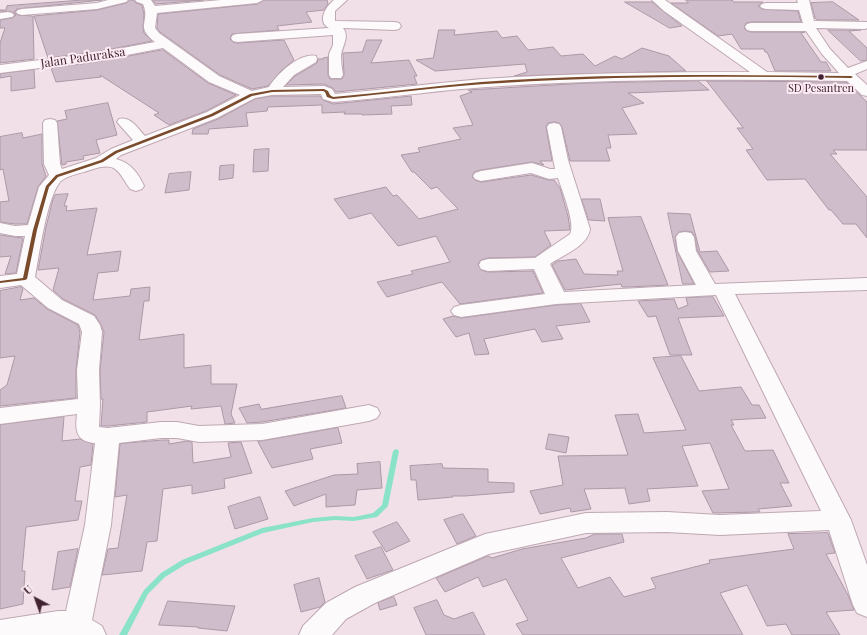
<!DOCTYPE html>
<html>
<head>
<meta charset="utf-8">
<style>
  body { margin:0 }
  #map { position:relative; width:867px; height:635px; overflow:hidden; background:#f2e0e8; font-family:"Playfair Display",serif }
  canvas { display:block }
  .north { position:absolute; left:16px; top:579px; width:40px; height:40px; -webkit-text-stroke:3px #fcebf2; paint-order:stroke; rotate:319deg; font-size:11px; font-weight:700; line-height:16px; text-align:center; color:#412231 }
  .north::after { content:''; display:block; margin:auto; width:14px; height:18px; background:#412231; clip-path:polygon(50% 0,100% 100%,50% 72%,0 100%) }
</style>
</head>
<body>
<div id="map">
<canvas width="867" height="635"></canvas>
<div class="north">U</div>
</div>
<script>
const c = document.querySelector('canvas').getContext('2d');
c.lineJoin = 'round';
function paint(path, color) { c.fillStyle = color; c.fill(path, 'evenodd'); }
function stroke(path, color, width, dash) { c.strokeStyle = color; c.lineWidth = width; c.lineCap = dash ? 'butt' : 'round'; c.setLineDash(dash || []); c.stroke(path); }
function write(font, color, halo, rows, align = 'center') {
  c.font = font + ' "Playfair Display",serif'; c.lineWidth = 4; c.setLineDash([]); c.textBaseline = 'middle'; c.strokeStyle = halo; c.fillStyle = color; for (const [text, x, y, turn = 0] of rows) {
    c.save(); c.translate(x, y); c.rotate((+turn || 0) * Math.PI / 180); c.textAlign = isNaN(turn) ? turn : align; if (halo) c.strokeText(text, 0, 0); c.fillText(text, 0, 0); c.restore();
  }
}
paint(new Path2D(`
  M396 449 398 450 399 451 388 506 377 517 354 521 335 520 313 522 263 533 186 564 165 577 148 594 127 635H119L144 590 161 573 182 560 262 528 313 518 335 516 354 517 373 513 382 505 393 451 394 450Z`), '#8ae3c8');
const building = new Path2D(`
  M83 0H102L17 9 14 12 18 15 33 16 34 59 0 63V43L5 28H0V20L12 18 16 15 12 12 0 11V10H6L7 6Z
  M130 0H134L136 3 142 5 144 15 143 28 144 33 152 41 96 52 48 58 34 16 97 10 126 3Z
  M153 0H204L156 4Z
  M264 0H327L328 4 324 10 306 12 312 22 277 26 279 30 232 34 230 39 233 42 237 43 284 40 294 60 282 70 268 86 252 89 220 75 160 32 157 28 158 14 257 4Z
  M686 0H732L734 2H763L758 6 762 9 798 11 801 22H751L746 23 744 28 747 31 751 32H805L801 33 821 62H826L831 71H775L767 52H765L764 49H741L732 34 718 36 671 3H688Z
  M625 2H652L682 26 670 28Z
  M833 2 859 20H817L815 18 811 3Z
  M439 30H455L454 35 497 31 502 38 517 36 528 50 553 47 561 56 583 54 595 66 615 56 622 59 642 48 669 56 686 71 514 76 527 72 525 64 435 71 416 60 433 58Z
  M828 30H861L849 31 867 48V60L861 61Z
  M367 40H382L371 63 409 60 417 76H414L417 84 336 92 333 88 324 84 286 85 295 76 317 63 318 59H323V58L328 57V75L330 79H342L344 75 343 53 362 52Z
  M163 50 208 83 236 95 206 111 169 125 154 115 159 113 100 75 101 77 56 82 51 68 96 62Z
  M34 70 35 88 11 91V76L0 78V74Z
  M698 81 709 90 628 93 644 103 622 108 637 134 608 135 611 148H606L610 161H570L562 127 559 123 554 122 548 123 546 127 552 161H540L544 165 532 162 481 170 474 172 472 177 475 180 481 182 531 175 549 180H554L560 188 568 216 570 230 544 231 551 245 535 257 488 258 481 260 478 264 481 270 488 272 533 271 543 293 460 304 442 282 387 297 377 282 413 274 411 271 450 262 436 236 398 246 371 213 349 219 334 199 386 187 393 196 397 195 419 219 458 209 437 187 431 189 414 172H412L401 155 420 152 418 148 461 139 453 128 473 125 460 96 472 92 468 90 588 83Z
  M707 81 846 82 867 102V150H833L837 154H830L867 197V238L856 224H843L831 210H829L805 179 767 180 746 150 753 149 737 128H743Z
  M272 96H320L323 100 333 104 411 96 412 105 391 106 392 114 362 115V114H344L345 112 322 113V105L268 107 267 111 246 113 248 126 209 129 208 134H192L193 129 218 119 255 99Z
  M108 103 117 135 96 140 100 153 83 156 84 159 66 162V164L62 165 57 121 67 119 65 111Z
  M22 133 23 138 42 134V164L46 176 38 187 27 224H15L0 222V202L9 201 3 169 0 170V137Z
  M269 149 268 171 253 172 254 150Z
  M234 165 233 178 219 180 220 166Z
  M191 172 189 190 165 193 169 174Z
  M68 194 64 206H67L66 211 97 208 87 255 121 251 118 271 98 273 93 300 130 296 131 289 150 287 149 301H144L139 340 184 334V368L211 365V384H237L231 414 235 423 225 424 221 406 191 409 192 406 147 412V422L108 426H101L103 399H101L100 370 104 332 101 325 95 315 63 299 53 290 59 268 38 270 46 227 53 199 55 195Z
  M582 199H600L605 221 589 220Z
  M668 213 690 214 700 252 717 251 729 271 710 272 697 250 695 237 692 232 685 231 679 232 675 237 677 251 694 284H683Z
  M641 217 668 285 629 287H622L621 284 565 290 552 265 558 261 576 259 584 274 618 275 617 271H623L608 218Z
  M0 235 23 238 16 273 5 274 11 256 0 257Z
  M21 287 23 289 20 300 34 298 47 309 78 325 80 332 76 370V398L0 406V390L7 385 15 356 0 358V291Z
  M713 297 724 316 678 318 692 355H670L656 316 648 317 638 301 674 299 678 309 688 305 686 298Z
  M581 304 590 322 556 326 563 339 542 342 535 329 484 339 489 354 475 355 469 333 456 337 443 319 453 316 461 318 556 305Z
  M681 356 699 391 741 387 752 405H759L766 418 731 420 734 425H731L745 451 773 450 789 483H780L792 506 758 509 760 512 713 513 702 491 729 489 710 443 682 446 698 486 647 489 650 501 629 504 625 488 584 489 591 509 571 512 570 508 540 514 530 491 563 485 558 456 628 455 615 415 638 414 644 433 686 430 653 358Z
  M342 396 346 408 262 422 247 423 239 408 259 404 261 409Z
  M64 417 62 441 80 439 93 444 91 465 80 467 75 501H82L78 520 26 527 22 571H25L23 604 0 609V425Z
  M338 428 342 443 310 449 313 459 272 468 258 442Z
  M549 434 569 437 566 453 546 449Z
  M163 440H169V444L187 441 192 442 193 463 231 457 228 443 241 442 252 473 224 479 225 488 192 494V485L163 489 157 541 147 542 142 571 102 575 108 549 118 548 127 495 115 497 120 444Z
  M380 462 382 488 357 490 355 505 326 507V494L294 506 285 491 334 475 358 474 357 464Z
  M442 464 443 468 488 469V482L514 483V492L465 496H452L453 497 418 500 416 480H411L410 466Z
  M260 497 268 519 235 529 228 507Z
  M463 514 476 536 457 544 444 520Z
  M397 522 410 541 386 552 373 532Z
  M828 533 835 553 826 554 848 595 854 610 826 612 840 635H792L786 624 767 626 747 585 720 593 743 635H523L516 624 528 620 506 579 483 587 478 577 445 592 436 578 488 556 492 558 522 549 586 538 595 534H622L624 542 561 558 578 588 610 577 624 597 656 588 651 578 710 563 709 560 794 549 788 534Z
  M381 547 393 570 367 579 355 556Z
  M78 549 70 587 52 590 58 552Z
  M319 578 325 602 320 607 301 612 294 585Z
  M394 597 397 605 380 610 378 603Z
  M437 600 444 615 454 619 473 612 485 635H426L414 608Z
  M168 601 207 604 235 606 227 631 198 628V627L159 625Z`);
paint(building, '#d0bdcb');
stroke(building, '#ac98a6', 1);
const minor = new Path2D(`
  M108 0H128L126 2 97 9 22 15 18 14 16 12 18 10 22 9 97 3Z
  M135 0H151L155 6 221 0H263L257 3 157 13 155 28 159 33 219 76 252 91 269 87C276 75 300 52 316 56L317 59 316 62 294 75 283 87 324 86 332 89 335 94C384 90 433 83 483 79 571 73 661 72 750 72L664 11 652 0H665L767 72 839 73 822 54 806 31H751L747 30 745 27 747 24 751 23H803L799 10 766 9 762 8 760 6 762 4 766 3H798L797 0H809L814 21 867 22V28L865 29 816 28 830 49 848 68 867 61V69L855 74 867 85V96L862 95 847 81C732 79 617 79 502 86 445 89 389 98 333 102L323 99 321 94 272 95 255 98 217 118 121 155 116 159C131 163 138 173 144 186L142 189 136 191 130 189C117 170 117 161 90 170 82 173 68 175 61 181 47 195 39 256 35 277L62 300 94 316 100 325 102 332 99 370 100 405 99 427 108 428 161 422H177L199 426 262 424 369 405 377 408 380 413 377 418 369 421 262 440 199 442 177 438H161L119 443 111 525 92 620 102 626 106 635H0V620L58 611H66L85 525 95 443C76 442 75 430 77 414L0 424V408L78 399 77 370 82 332 79 324 48 308 21 285 0 288V276L17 274 25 236H15L0 233V223L15 226 28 225 39 187 49 175 44 164 43 123 45 120 50 119 55 120 57 123 60 164 62 169 96 158 111 149 133 140 117 122 119 119C131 116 137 128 145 136L207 112 240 95 209 82 163 48 96 61 0 73V65L96 53 155 42C134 26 151 22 143 4L137 2Z
  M334 0H347L335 11V21L395 22 399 23 401 26 399 29 395 30 343 28C350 37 342 46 341 56 341 62 342 69 343 75L341 78H331L329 75V54L333 45V35L237 42 233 41 231 38 233 35 237 34 329 28C317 22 325 7 334 0Z
  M8 12 12 13 14 15 12 17 0 19V13Z
  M554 123 559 124 561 127 568 160 590 229C588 246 563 255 550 264L564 292 696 285 678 251 676 237 679 233 685 232 691 233 694 237 696 251 715 284 867 278V290L735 294 851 520 867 565V617L857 613 853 605 829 530 720 535 667 532 586 533 489 554 375 603 346 619 332 635H299L303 626 326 603 355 587 485 534 586 513 667 512 720 515 821 511 716 295 556 304 461 317 454 315 451 311 454 307 461 305 545 294 534 269 488 271 481 269 479 265 481 261 488 259 535 258 570 234C576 225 562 190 558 178L549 179 531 173 481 181 475 179 473 176 475 173 481 171 532 163 550 169H555L547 127 549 124Z`);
stroke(minor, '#bea8b3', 2);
paint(minor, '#fdfafc');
paint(new Path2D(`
  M720 75 851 76 853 77 851 78C735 76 618 76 502 83 446 86 389 94 333 99L327 97 325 92 323 91 272 92 252 96 213 116 117 153 103 162 58 177 49 187 37 230 27 279 25 280 0 283V281L23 278 33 230 46 186 56 175 101 160 115 151 211 114 250 94 272 90 324 89 328 91 330 95 333 97C383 93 432 86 481 82 561 76 640 75 720 75Z`), '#7a4b2a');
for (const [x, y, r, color] of [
  [821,77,3.5,"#412231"]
]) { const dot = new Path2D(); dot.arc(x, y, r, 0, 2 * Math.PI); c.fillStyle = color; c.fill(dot); stroke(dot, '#fcebf2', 1.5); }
write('11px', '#412231', '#fcebf2', [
  ["SD Pesantren",821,89]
]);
write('12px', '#412231', '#fcebf2', [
  ["Jalan Paduraksa",83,58,-8]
]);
</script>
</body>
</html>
